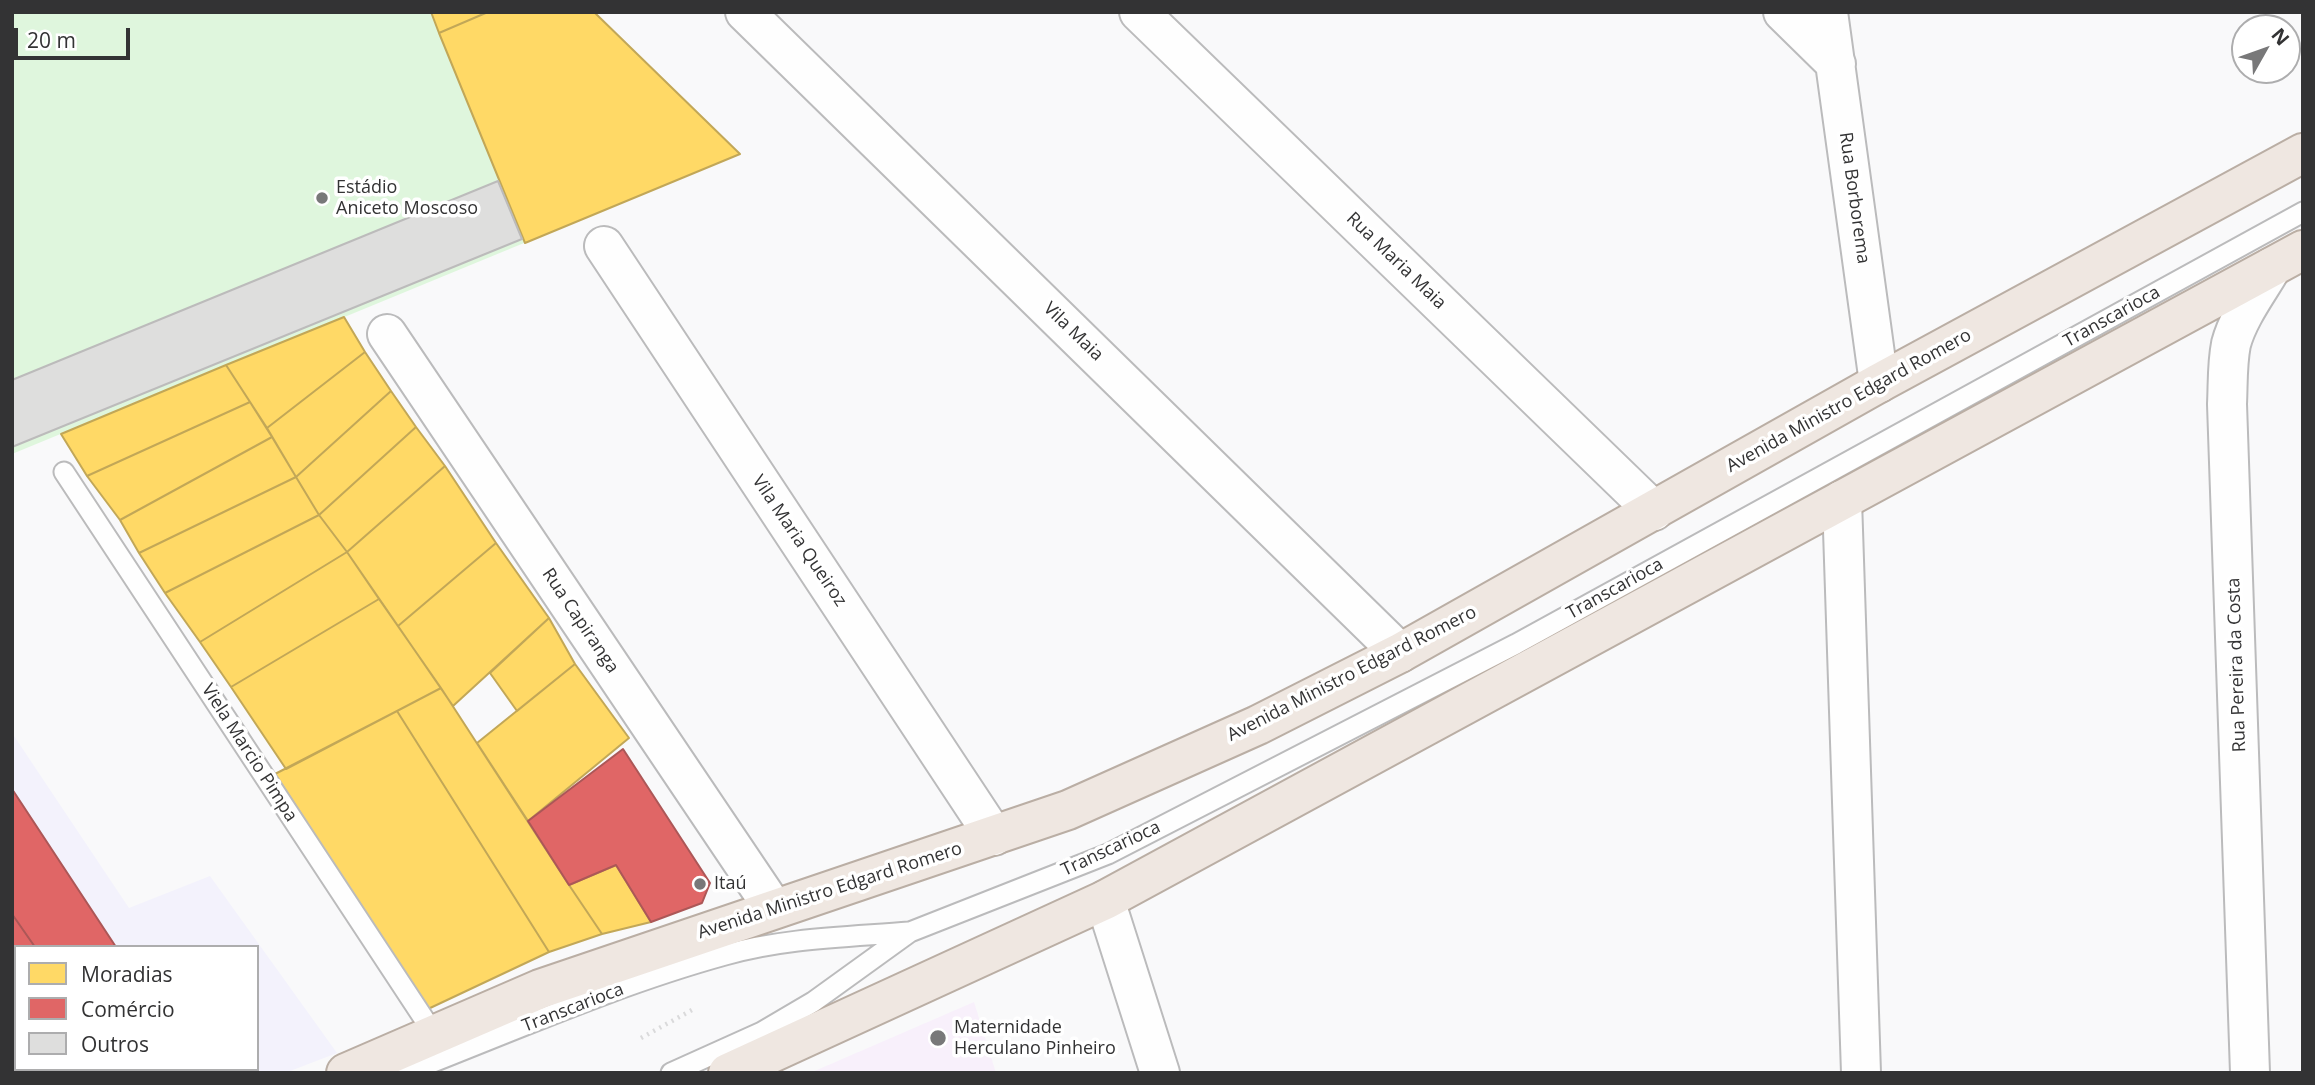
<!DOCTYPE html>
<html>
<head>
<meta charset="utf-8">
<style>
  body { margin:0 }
  #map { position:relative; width:2315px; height:1085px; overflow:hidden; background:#f9f9fa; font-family:"Open Sans",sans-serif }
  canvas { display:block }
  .frame { position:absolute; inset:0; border:14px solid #333334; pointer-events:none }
  .legend { position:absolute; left:14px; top:945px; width:245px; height:126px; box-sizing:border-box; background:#fff; border:2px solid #adadae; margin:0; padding:9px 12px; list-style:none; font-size:21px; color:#333334 }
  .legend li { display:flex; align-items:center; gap:14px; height:35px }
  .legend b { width:35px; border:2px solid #adadae }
  .north { position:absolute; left:2231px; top:14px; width:70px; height:70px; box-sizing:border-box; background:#fff; border:2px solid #adadae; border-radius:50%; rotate:50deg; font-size:19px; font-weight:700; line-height:28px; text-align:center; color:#333334 }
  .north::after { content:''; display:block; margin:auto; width:24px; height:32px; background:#787879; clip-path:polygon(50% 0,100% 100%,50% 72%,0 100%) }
  .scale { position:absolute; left:14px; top:28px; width:116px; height:32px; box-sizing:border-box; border:4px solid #333334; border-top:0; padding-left:9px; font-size:21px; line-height:24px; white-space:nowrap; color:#333334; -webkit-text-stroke:5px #fff; paint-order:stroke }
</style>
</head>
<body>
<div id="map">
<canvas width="2315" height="1085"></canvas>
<div class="frame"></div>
<ul class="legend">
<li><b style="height:19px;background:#ffd966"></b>Moradias</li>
<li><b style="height:19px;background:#e06666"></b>Comércio</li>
<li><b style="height:19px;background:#dededd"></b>Outros</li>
</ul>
<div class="north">N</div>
<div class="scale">20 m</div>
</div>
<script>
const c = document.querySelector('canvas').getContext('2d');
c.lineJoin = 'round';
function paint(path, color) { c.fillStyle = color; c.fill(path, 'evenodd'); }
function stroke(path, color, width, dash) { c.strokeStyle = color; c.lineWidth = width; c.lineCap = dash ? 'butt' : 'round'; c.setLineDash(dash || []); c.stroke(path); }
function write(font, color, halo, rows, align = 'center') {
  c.font = font + ' "Open Sans",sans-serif'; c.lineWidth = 7; c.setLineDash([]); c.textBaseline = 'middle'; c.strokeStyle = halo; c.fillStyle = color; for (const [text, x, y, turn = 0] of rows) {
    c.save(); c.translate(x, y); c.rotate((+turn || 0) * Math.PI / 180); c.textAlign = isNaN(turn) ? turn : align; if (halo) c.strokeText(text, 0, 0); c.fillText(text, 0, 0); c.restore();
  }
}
paint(new Path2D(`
  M12 733 129 908 210 876 337 1053 285 1073H12ZM16 947H257V1069H16Z`), '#f3f2fc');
paint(new Path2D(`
  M974 1002 996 1073H810Z`), '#f8f0fb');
paint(new Path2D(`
  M12 12H594L740 154 12 454Z`), '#dff6dd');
const homes = new Path2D(`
  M431 12H488L439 33Z
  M488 12H594L740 154 525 243 439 33Z
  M344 317 365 352 267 428 226 365Z
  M365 352 391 391 296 477 267 428Z
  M226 365 250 402 87 476 61 434Z
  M391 391 416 427 319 515 296 477Z
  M250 402 272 437 120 520 87 476Z
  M416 427 445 466 347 552 319 515Z
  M272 437 296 477 139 553 120 520Z
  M445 466 496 543 398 626 347 552Z
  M296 477 319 515 165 593 139 553Z
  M319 515 347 552 200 642 165 593Z
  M496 543 549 618 453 706 398 626Z
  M347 552 379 599 231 687 200 642Z
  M379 599 441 688 286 769 231 687Z
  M549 618 575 664 517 711 490 673Z
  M575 664 629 738 528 821 477 743Z
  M441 688 569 885 602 934 549 952 397 711Z
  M397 711 549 952 428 1009 275 774Z
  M616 865 651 922 602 934 569 885Z`);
paint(homes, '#ffd966');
stroke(homes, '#c2a757', 2);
const shops = new Path2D(`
  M623 749 710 883 702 903 651 922 616 865 569 885 528 821Z
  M12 789 116 947H35L12 914Z
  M12 914 35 947H16V1009L12 1003Z
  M12 1006 16 1012V1069H51L54 1073H12Z`);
paint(shops, '#e06666');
stroke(shops, '#ac5757', 2);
const building = new Path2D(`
  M498 181 522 239 12 447V380Z`);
paint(building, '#dededd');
stroke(building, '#bcbbbb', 2);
const service = new Path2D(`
  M64 472 434 1034
  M405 1073C511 1032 616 985 725 955 784 938 848 937 909 932
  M671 1073 762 1032 813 1002 910 932 1108 854 1516 644 2303 212`);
const minor = new Path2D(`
  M745 12 1400 653
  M1139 12 1654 511
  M1783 12 1836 64
  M1828 12 1879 383
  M604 246 994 836
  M387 334 774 909
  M1842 500 1861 1073
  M1105 900 1160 1073`);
const secondary = new Path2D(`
  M2250 1073 2227 404C2228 384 2227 364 2231 344 2238 317 2258 291 2272 267`);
const primary = new Path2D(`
  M346 1073 540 989 1068 810 1258 725 1400 653 1879 383 2303 153
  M728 1073 1105 900 2303 250`);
stroke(service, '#bbbbbc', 23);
stroke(minor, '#bbbbbc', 42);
stroke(secondary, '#bbbbbc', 42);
stroke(primary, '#baaea4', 42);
stroke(new Path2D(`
  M641 1038 692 1010`), '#dadadb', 4.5, [2, 5]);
stroke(service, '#fefefe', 19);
stroke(minor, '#fefefe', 38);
stroke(secondary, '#fefefe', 38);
stroke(primary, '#efe7e1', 38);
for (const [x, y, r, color] of [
  [322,198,7,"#787879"],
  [700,884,7,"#787879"],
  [938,1038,9,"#787879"]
]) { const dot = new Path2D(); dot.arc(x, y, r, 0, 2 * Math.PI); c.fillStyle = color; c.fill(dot); stroke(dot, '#fff', 2.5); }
write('18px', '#333334', '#fff', [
  ["Estádio",336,188],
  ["Aniceto Moscoso",336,209],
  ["Itaú",714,884],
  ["Maternidade",954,1028],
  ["Herculano Pinheiro",954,1049]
], 'left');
write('18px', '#333334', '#fff', [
  ["Rua Borborema",1854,198,82],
  ["Rua Maria Maia",1396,261,44],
  ["Transcarioca",2112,317,-29],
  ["Vila Maia",1073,332,44],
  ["Avenida Ministro Edgard Romero",1849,401,-29],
  ["Vila Maria Queiroz",799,541,56],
  ["Transcarioca",1615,589,-29],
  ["Rua Capiranga",580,621,56],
  ["Rua Pereira da Costa",2237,665,-92],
  ["Avenida Ministro Edgard Romero",1352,674,-27],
  ["Viela Marcio Pimpa",249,753,57],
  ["Transcarioca",1111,849,-25],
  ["Avenida Ministro Edgard Romero",830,891,-18],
  ["Transcarioca",573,1008,-21]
]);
</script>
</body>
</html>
